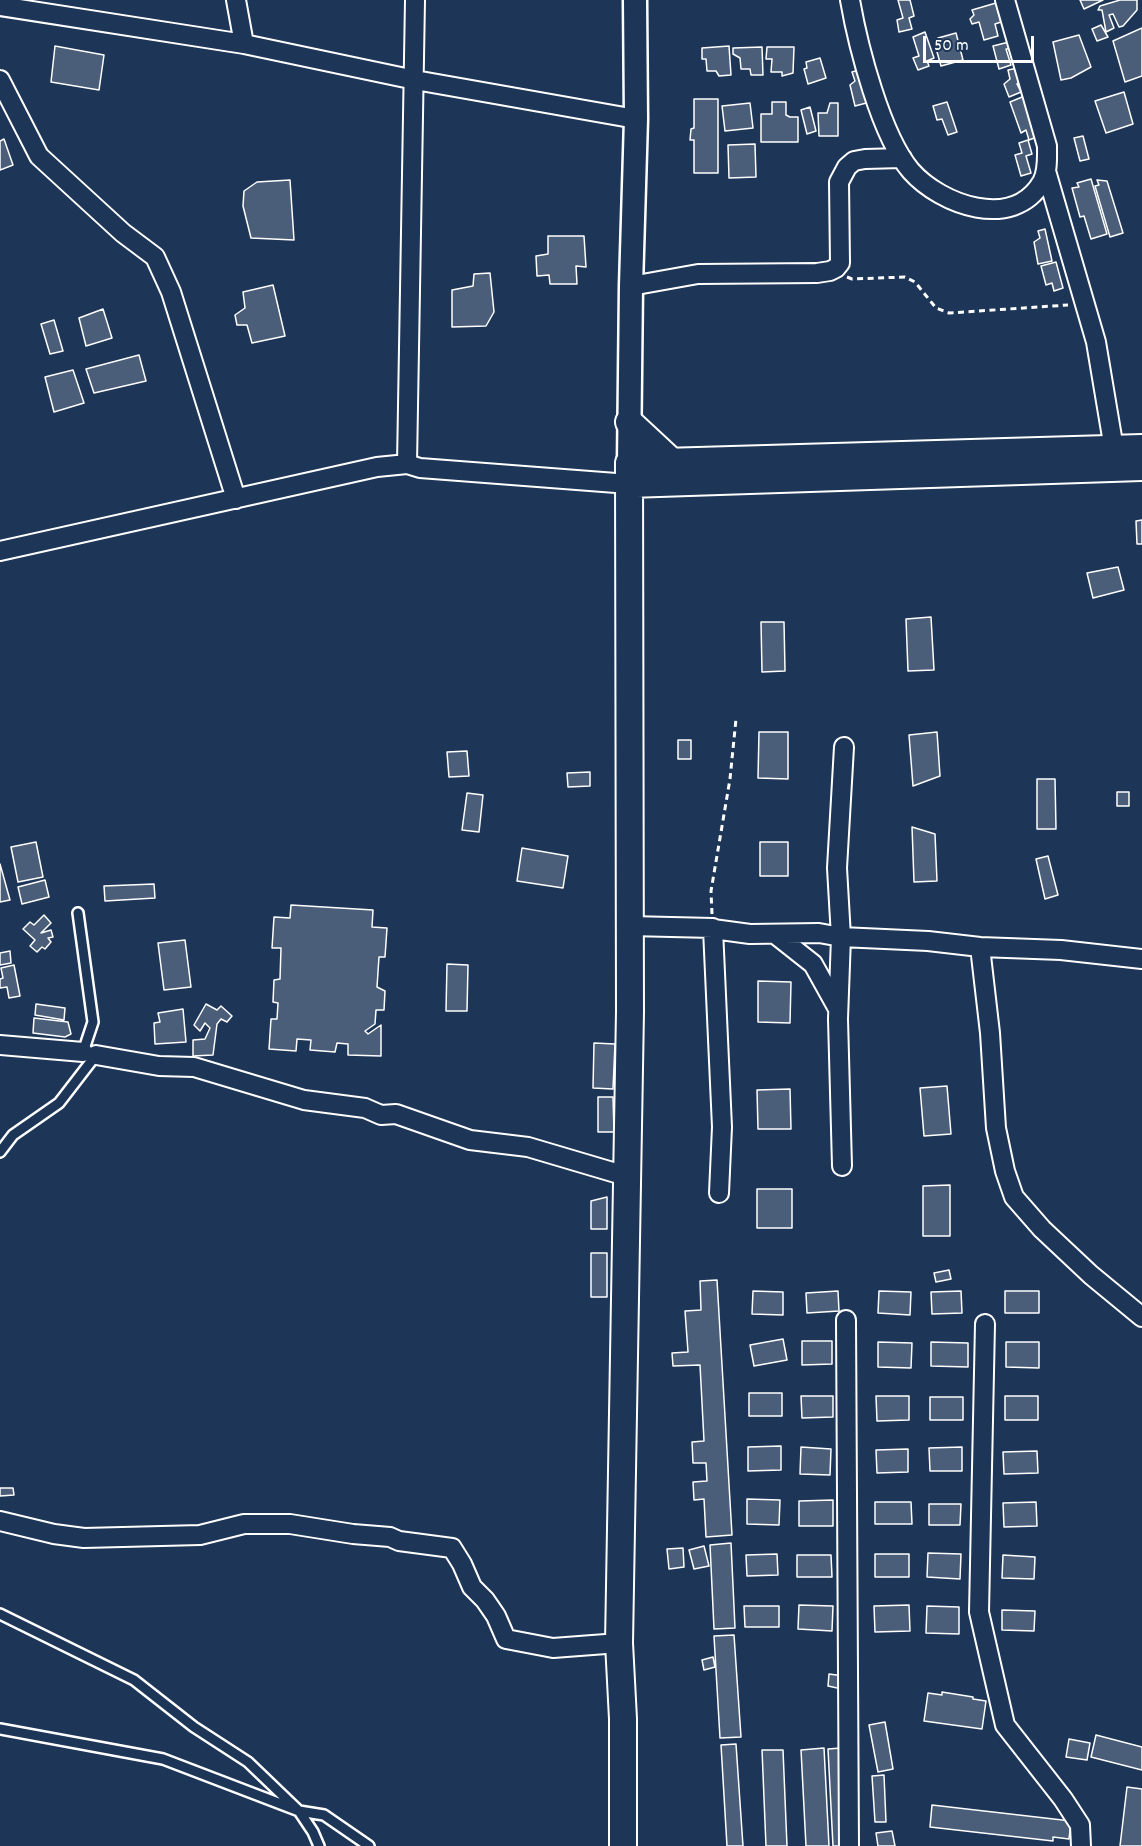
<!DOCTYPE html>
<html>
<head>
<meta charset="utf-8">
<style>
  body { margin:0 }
  #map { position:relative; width:1142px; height:1846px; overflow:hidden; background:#1d3557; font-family:Dekko,sans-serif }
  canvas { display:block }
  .scale { position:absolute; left:923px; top:36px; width:111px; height:27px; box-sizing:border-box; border:3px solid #fff; border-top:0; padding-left:8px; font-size:18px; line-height:21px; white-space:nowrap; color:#fff; -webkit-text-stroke:4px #1d3557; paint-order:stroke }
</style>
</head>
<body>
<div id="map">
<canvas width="1142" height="1846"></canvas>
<div class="scale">50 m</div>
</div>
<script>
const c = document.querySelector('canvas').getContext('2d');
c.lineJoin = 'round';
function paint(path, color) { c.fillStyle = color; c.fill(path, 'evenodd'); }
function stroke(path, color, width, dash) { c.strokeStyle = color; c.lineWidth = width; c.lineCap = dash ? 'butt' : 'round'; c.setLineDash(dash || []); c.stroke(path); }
const building = new Path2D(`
  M898 0H910L914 16 909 18 912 29 899 32 897 20 903 18Z
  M1080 0H1103L1084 9Z
  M1120 0H1137V10L1123 26 1119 27 1113 14 1109 15 1114 28 1106 32 1102 10H1098L1100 6Z
  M996 3 1001 22 995 24 998 36 984 40 979 22 972 24 970 19 974 15 972 10Z
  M1101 25 1108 37 1097 41 1092 29Z
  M1142 28V76L1125 82 1113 41Z
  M925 32 934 58 927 61 929 66 918 70 913 58 919 56 913 37Z
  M956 33 963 60 941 66 937 52 941 49 938 38Z
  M1079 35 1091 67 1071 78 1061 80 1053 42Z
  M1009 42 1010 49H1006L1011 65 999 69 993 46Z
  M55 46 104 55 99 90 51 82Z
  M729 46 731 75 719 76 716 71H707L706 59H702V48Z
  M762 47 763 75H751L750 69H741L740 58 733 54V48Z
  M767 47H794L793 73 782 76V72H771L772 59H766Z
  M820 58 826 78 808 84 804 69 807 68 806 62Z
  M866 68 874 101 855 106 850 85 855 81 852 72Z
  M1018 68 1021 80 1017 84 1021 92 1009 97 1004 84 1010 79 1008 70Z
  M1124 92 1133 124 1106 133 1095 101Z
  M1027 95 1042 135 1029 140 1026 130 1021 133 1010 102Z
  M694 99H718V173H694V140H690L691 129 694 128Z
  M772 102H786V115L790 117H798V142H761V114H772Z
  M947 102 957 132 948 135 942 119 937 120 933 106Z
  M750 103 753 128 725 131 722 106Z
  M830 103H838V136H819L818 113H827Z
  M810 107 816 131 807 134 801 110Z
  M1083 136 1089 159 1080 161 1074 138Z
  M4 139 13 165 0 170V141Z
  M1028 140 1032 154 1026 156 1031 173 1021 176 1015 155 1022 153 1019 143Z
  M755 144 756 177 729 178 728 145Z
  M1091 179 1107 234 1091 239 1084 216 1080 217 1072 188 1079 187 1077 183Z
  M290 180 294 240 251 238 243 206 244 191 257 182Z
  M1097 180 1107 181 1123 233 1110 237 1095 186 1099 185Z
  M1045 229 1052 261 1038 264 1034 242 1040 238 1038 231Z
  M548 236H584L586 267 576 266 577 284H550L549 275 537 276 536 256 548 254Z
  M1056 262 1063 288 1054 291 1052 283 1046 285 1041 266Z
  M490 273 494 312 486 326 452 327V290L473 286 474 274Z
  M273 285 285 336 252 343 247 325H237L235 315 245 308 243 292Z
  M103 309 112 338 86 346 79 318Z
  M54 320 63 351 50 354 41 324Z
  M139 355 146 381 94 393 86 369Z
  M73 370 84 403 54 412 45 377Z
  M1142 520V544H1137L1136 521Z
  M1118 567 1124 590 1093 598 1087 573Z
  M931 617 934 670 908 671 906 619Z
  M761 622H784L785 671 762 672Z
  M759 732H788V779L758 778Z
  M937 732 940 776 913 786 909 735Z
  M678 740H691V759H678Z
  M467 751 469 776 449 777 447 752Z
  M590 772V786L568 787 567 773Z
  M1037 779H1055L1056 829H1037Z
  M1117 792H1129V806H1117Z
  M467 793 483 795 479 832 462 830Z
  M912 827 935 834 937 881 914 882Z
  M36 842 43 877 18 882 11 847Z
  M760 842H788V876H760Z
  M522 848 568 856 563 888 517 881Z
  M1048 856 1058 895 1045 899 1036 859Z
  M0 864 10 900 0 902Z
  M45 880 49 897 22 904 18 887Z
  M154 884 155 898 105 901 104 886Z
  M291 905 373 910 372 927 387 928 385 957H379L377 987 385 991 384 1010H376L375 1024 365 1031 368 1034 381 1025V1056L348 1055V1044L337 1043 335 1052 310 1050 311 1040 297 1039 296 1051 269 1049 271 1019H277L278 1003 273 1002 274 980 280 979 281 948H272L274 917 290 918Z
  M44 915 51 923 41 933 51 930 53 937 48 938 51 942 45 949 42 947 37 952 30 946 35 940 23 929 30 922 34 925Z
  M185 940 191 987 164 990 158 943Z
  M10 951 11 963 0 965V953Z
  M447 964 468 965 467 1011H446Z
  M14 965 20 996 9 998 7 987 0 988V979L3 978 1 968Z
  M758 981 791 982 790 1023 758 1022Z
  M36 1004 65 1008 64 1020 35 1015Z
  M206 1004 217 1010 221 1006 232 1016 227 1022 221 1019 217 1024 213 1055 193 1056V1040L205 1039 210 1028 205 1023 200 1031 194 1025Z
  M183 1009 186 1042 155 1044 154 1023 160 1022 158 1013Z
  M34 1018 68 1022 71 1034 65 1037 33 1033Z
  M594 1043 615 1044 613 1089 593 1088Z
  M947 1086 951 1134 924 1136 920 1088Z
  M790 1089 791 1129H758L757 1090Z
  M598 1097H613L614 1132H598Z
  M950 1185V1236H923V1186Z
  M757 1189H792V1228H757Z
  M607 1197V1229H591V1201Z
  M591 1253H607V1297H591Z
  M949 1270 951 1279 936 1282 934 1273Z
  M717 1280 732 1535 706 1537 704 1499 694 1500 693 1482 707 1481 706 1463H693L692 1442 704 1441 700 1365 673 1366 672 1353 688 1352 685 1311 701 1310 700 1281Z
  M753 1291 783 1292V1315L752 1314Z
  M838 1291 839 1311 807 1313 806 1293Z
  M879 1291 911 1292 910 1315 878 1313Z
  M961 1291 962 1313 932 1314 931 1292Z
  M1005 1291H1039V1313H1005Z
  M783 1339 787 1360 754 1366 750 1345Z
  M802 1341H832V1364L802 1365Z
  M878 1342 912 1343 911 1368 878 1367Z
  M931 1342 968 1343V1367L931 1366Z
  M1006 1342H1039V1368L1006 1367Z
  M749 1393H782V1416H749Z
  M801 1396H833V1417L802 1418Z
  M876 1396H909V1420L877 1421Z
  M1005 1396H1038V1420H1005Z
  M930 1397H963V1420H930Z
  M781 1446V1470L748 1471V1447Z
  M801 1447 831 1449 830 1475 800 1474Z
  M962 1447V1471H930L929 1448Z
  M908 1449V1472L877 1473 876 1450Z
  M1037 1451 1038 1473 1004 1474 1003 1452Z
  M0 1488H13L14 1495 0 1496Z
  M747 1499 780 1500 779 1525 747 1524Z
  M833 1500V1526H799V1501Z
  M875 1502H911L912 1524H875Z
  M1036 1502 1037 1526 1004 1527 1003 1503Z
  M929 1504H961L960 1525H929Z
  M731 1543 735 1628 714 1629 710 1545Z
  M704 1546 709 1566 694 1569 689 1550Z
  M683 1548 684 1567 669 1569 667 1549Z
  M928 1553 961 1554 960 1579 927 1577Z
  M777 1554 778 1575 747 1576 746 1555Z
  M875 1554H909V1577H875Z
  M797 1555H831L832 1577H797Z
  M1003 1555 1035 1557 1034 1579 1002 1578Z
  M799 1605 833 1606 832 1631 798 1629Z
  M909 1605 910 1631 875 1632 874 1606Z
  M744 1606H779V1627H745Z
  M927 1606 959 1607V1634L926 1633Z
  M1002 1610 1035 1611 1034 1631 1002 1630Z
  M734 1635 741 1737 720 1738 714 1636Z
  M713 1657 715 1667 704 1670 702 1660Z
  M829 1674 844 1676 842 1689 828 1686Z
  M942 1692 973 1697V1699L986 1701 982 1729 924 1721 928 1693 942 1695Z
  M885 1722 893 1769 878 1772 869 1725Z
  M1096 1735 1142 1747V1770L1091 1757Z
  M1069 1739 1090 1743 1087 1760 1066 1757Z
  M736 1744 743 1846H727L721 1745Z
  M824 1748 829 1846H806L801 1750Z
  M841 1748 846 1846H833L828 1749Z
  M762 1750H783L787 1846H766Z
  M884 1775 886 1822H875L872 1776Z
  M1127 1787 1142 1789V1846H1120Z
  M932 1805 1071 1821 1069 1839 1053 1837V1841L930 1827Z
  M892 1831 895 1846H878L876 1833Z`);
paint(building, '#4a5d79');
stroke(building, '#fff', 1.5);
const service = new Path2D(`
  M0 1152 13 1135 59 1103 96 1055 83 1052 93 1022 78 913
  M0 1614 134 1680 194 1727 248 1762 299 1811 313 1832 319 1846
  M0 1729 163 1759 299 1811 324 1815 369 1846`);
const minor = new Path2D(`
  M236 0 244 44
  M850 0C858 46 881 136 911 171 941 205 1013 231 1042 182 1048 172 1047 158 1047 146L1005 0
  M0 6 244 44 415 80 636 119
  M0 80 39 156 123 233 155 257 171 292 236 499
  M1046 171 1096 342 1114 449
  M631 286 698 274 817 273 830 271 836 268 840 263 839 182 847 167 854 161 865 159 902 158
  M407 464 415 0
  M0 551 377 467 407 464 420 468 629 484
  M630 926 713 928V929L750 934 819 933 841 937 928 941 980 947 1061 950 1142 959
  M713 929 722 1127 719 1193
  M775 934 813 964 838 1009
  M980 947 990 1033 996 1128 1005 1171 1014 1197 1042 1229 1091 1275 1142 1317
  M0 1045 83 1052
  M96 1055 159 1066 194 1067 304 1100 365 1108 381 1115 396 1114 470 1140 528 1147 626 1176
  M842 1166 838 1019 841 937 837 868 844 747
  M846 1320 849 1846
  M985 1324 979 1612 1005 1725 1063 1799 1080 1825 1081 1846
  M0 1521 54 1534 84 1538 200 1535 244 1524H290L353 1534 390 1537 399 1541 452 1548 462 1564 472 1587 485 1600 496 1616 506 1639 553 1648 619 1643`);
const tertiary = new Path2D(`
  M629 463 631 286 636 119 635 0`);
const secondary = new Path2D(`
  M629 422 672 462
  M629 484 1142 467
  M623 1846V1719L619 1643 630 1011 629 463 1142 448`);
stroke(service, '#fff', 14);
stroke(minor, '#fff', 22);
stroke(tertiary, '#fff', 27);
stroke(secondary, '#fff', 30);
stroke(new Path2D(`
  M847 277 852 279 905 277 915 282 936 308 949 313 1068 305
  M712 914 711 891 730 779 736 719`), '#fff', 3, [6, 4.5]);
stroke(service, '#1d3557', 9);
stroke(minor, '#1d3557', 18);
stroke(tertiary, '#1d3557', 22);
stroke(secondary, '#1d3557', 26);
</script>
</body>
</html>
